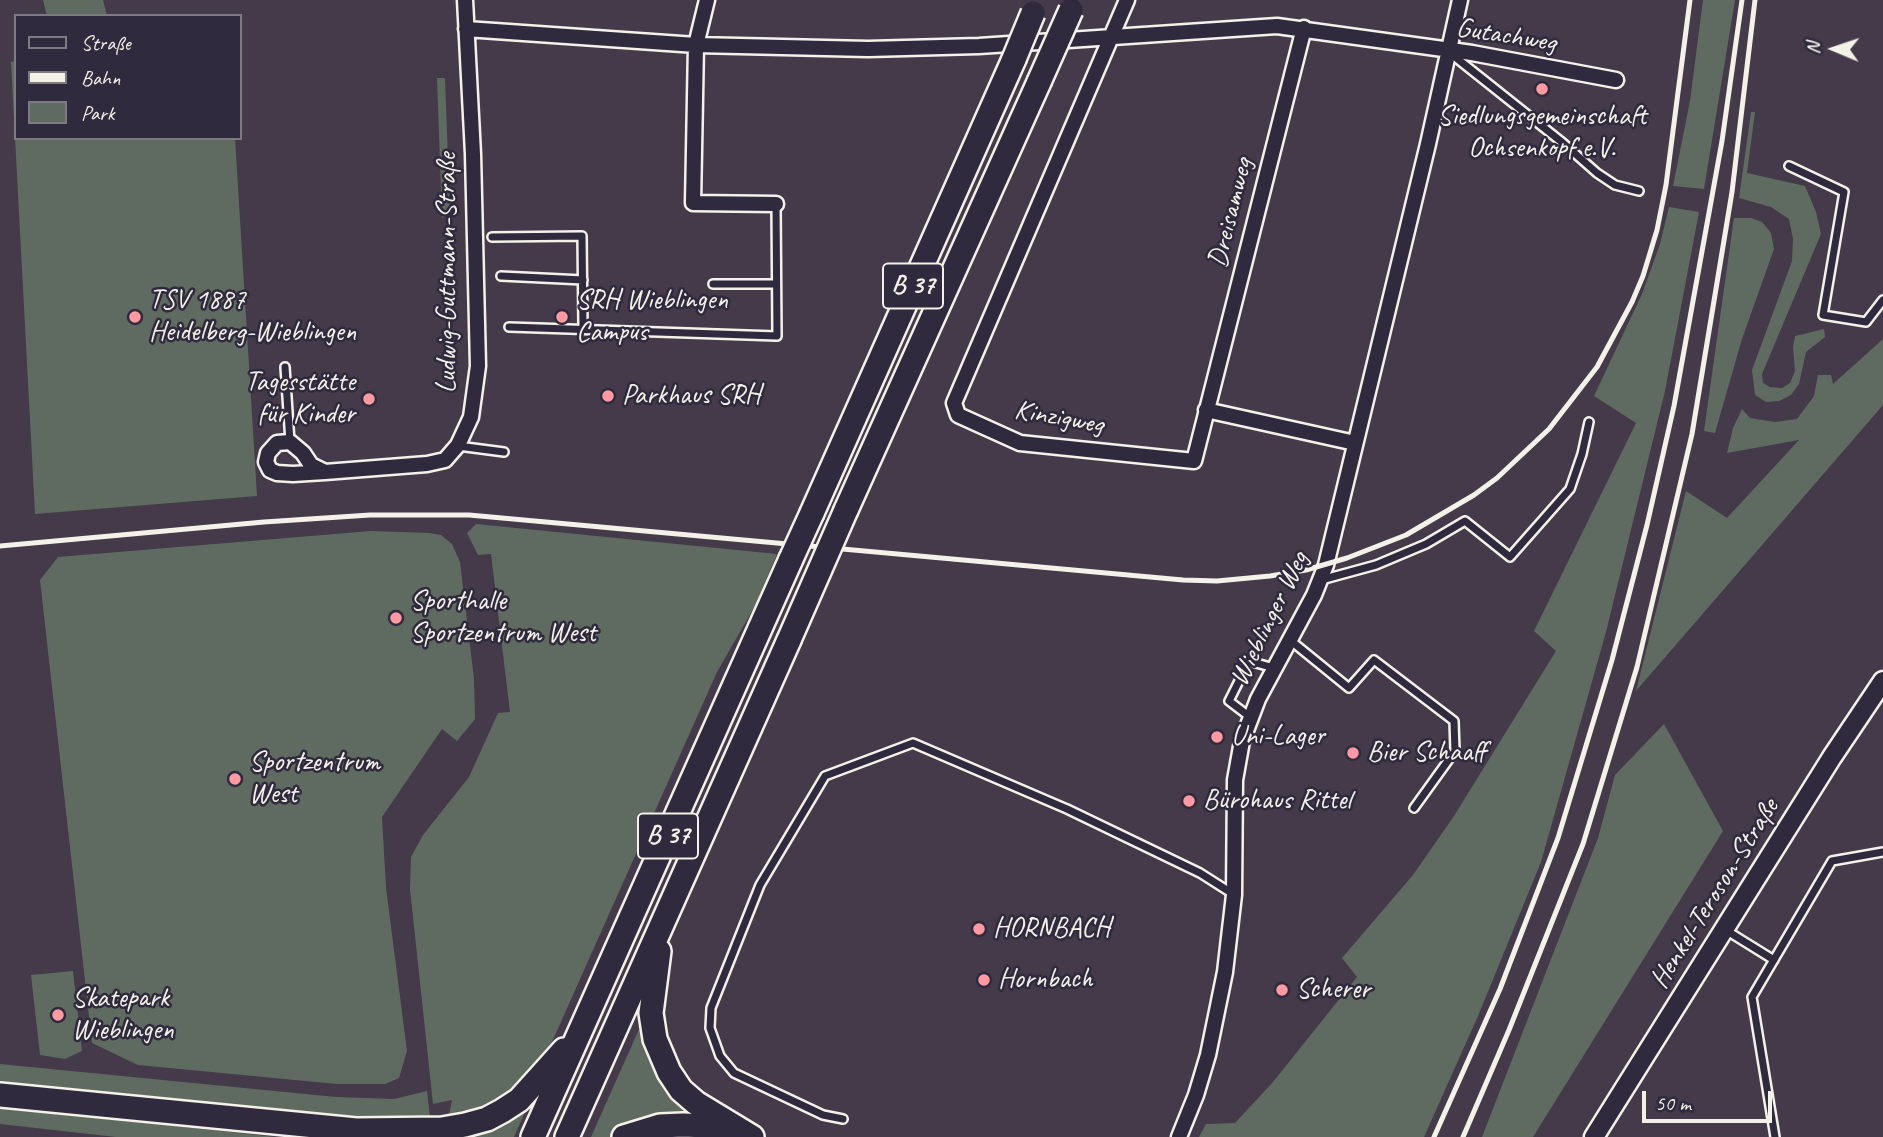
<!DOCTYPE html>
<html>
<head>
<meta charset="utf-8">
<style>
  body { margin:0 }
  #map { position:relative; width:1883px; height:1137px; overflow:hidden; background:#443a49; font-family:Caveat,sans-serif }
  canvas { display:block }
  .legend { position:absolute; left:14px; top:14px; width:228px; height:126px; box-sizing:border-box; background:#2f2a3d; border:2px solid #7e7a81; margin:0; padding:9px 12px; list-style:none; font-size:21px; color:#f4f1e8 }
  .legend li { display:flex; align-items:center; gap:14px; height:35px }
  .legend b { width:35px; border:2px solid #7e7a81 }
  .north { position:absolute; left:1799px; top:14px; width:70px; height:70px; -webkit-text-stroke:5px #2f2a3d; paint-order:stroke; rotate:272deg; font-size:19px; font-weight:700; line-height:28px; text-align:center; color:#f4f1e8 }
  .north::after { content:''; display:block; margin:auto; width:24px; height:32px; background:#f4f1e8; clip-path:polygon(50% 0,100% 100%,50% 72%,0 100%) }
  .scale { position:absolute; left:1642px; top:1091px; width:130px; height:32px; box-sizing:border-box; border:4px solid #f4f1e8; border-top:0; padding-left:9px; font-size:21px; line-height:24px; white-space:nowrap; color:#f4f1e8; -webkit-text-stroke:5px #2f2a3d; paint-order:stroke }
</style>
</head>
<body>
<div id="map">
<canvas width="1883" height="1137"></canvas>
<ul class="legend">
<li><b style="height:9px;background:#2f2a3d"></b>Straße</li>
<li><b style="height:9px;background:#f4f1e8"></b>Bahn</li>
<li><b style="height:19px;background:#5f6b60"></b>Park</li>
</ul>
<div class="north">N</div>
<div class="scale">50 m</div>
</div>
<script>
const c = document.querySelector('canvas').getContext('2d');
c.lineJoin = 'round';
function paint(path, color) { c.fillStyle = color; c.fill(path, 'evenodd'); }
const poly = rows => new Path2D(rows.map(r => 'M' + r).join(''));
function trace(path, color, width, dash) { c.strokeStyle = color; c.lineWidth = width; c.lineCap = dash ? 'butt' : 'round'; c.setLineDash(dash || []); c.stroke(path); }
function drawText(font, color, halo, rows, align = 'center') {
  c.font = font + ' Caveat,sans-serif'; c.lineWidth = 5; c.setLineDash([]); c.textBaseline = 'middle'; c.strokeStyle = halo; c.fillStyle = color; for (const [text, x, y, turn = 0] of rows) {
    c.save(); c.translate(x, y); c.rotate((+turn || 0) * Math.PI / 180); c.textAlign = isNaN(turn) ? turn : align; if (halo) c.strokeText(text, 0, 0); c.fillText(text, 0, 0); c.restore();
  }
}
paint(poly([
  [43,0,103,0,107,16,47,16],
  [1703,0,1735,0,1704,189,1673,186,1690,101],
  [16,61,16,138,235,138,257,496,35,514,11,62],
  [437,78,445,78,450,214,442,218],
  [1751,112,1755,112,1747,173,1805,186,1816,212,1821,234,1762,374,1763,383,1770,387,1782,388,1790,383,1795,371,1793,347,1795,336,1824,329,1825,337,1806,352,1799,384,1791,395,1779,401,1766,402,1755,395,1752,370,1792,261,1793,239,1789,219,1771,207,1739,198],
  [1669,207,1699,212,1665,391,1606,632,1541,862,1478,1016,1424,1137,1199,1137,1206,1124,1235,1123,1273,1082,1357,977,1342,958,1413,875,1454,816,1556,651,1534,631,1636,423,1594,396,1642,294,1660,244],
  [1734,218,1751,218,1762,222,1771,233,1774,249,1742,339,1715,433,1704,431],
  [1883,339,1883,405,1636,691,1686,491,1727,518,1799,440,1727,453,1733,428,1742,409,1750,418,1775,422,1797,419,1814,396,1818,375,1831,375,1833,384],
  [476,524,777,554,755,606,717,672,548,1051,533,1072,513,1090,491,1104,449,1115,452,1100,433,1104,410,889,411,857,423,835,469,777,498,713,510,712,491,554,478,555,467,533],
  [371,531,429,533,441,535,452,544,460,562,474,679,475,719,457,741,442,729,382,817,386,888,407,1051,399,1078,385,1084,337,1084,138,1065,92,1043,40,580,58,557],
  [1664,724,1723,831,1533,1137,1482,1137,1598,838,1615,775],
  [73,971,82,1051,65,1059,40,1055,31,975],
  [644,1018,695,1115,628,1128,610,1137,591,1137],
  [0,1064,336,1097,394,1099,427,1091,430,1117,407,1120,358,1118,0,1083],
  [529,1103,514,1137,437,1137],
  [0,1107,276,1137,116,1137,0,1124]
]), '#5f6b60');
const service = poly([
  [1450,53,1563,143,1597,173,1615,185,1639,191],
  [1789,166,1844,192,1823,315,1866,322,1883,300],
  [492,237,582,236,583,328],
  [501,276,583,280],
  [713,284,776,284],
  [509,327,777,336,776,204],
  [285,367,290,442],
  [458,446,504,452],
  [1321,580,1376,565,1426,544,1465,521,1510,557,1570,489,1582,454,1589,422],
  [1290,640,1349,688,1374,660,1454,721,1455,751,1414,808],
  [1250,717,1229,701,1249,661,1274,668],
  [1724,929,1774,960],
  [843,1119,823,1115,734,1073,720,1056,710,1028,711,1008,760,885,825,776,913,743,1067,809,1200,873,1233,894],
  [1775,1137,1752,997,1832,861,1883,852]
]);
const minor = poly([
  [707,0,696,45,693,203,776,204],
  [1127,0,954,403,958,415,1020,443,1194,461,1304,28],
  [466,29,696,45,868,49,979,46,1277,26,1472,53,1616,80],
  [1206,410,1355,443],
  [325,472,293,474,277,473,270,470,266,462,268,453,277,443,290,442,303,453,311,465,325,472,427,464,445,460,458,445,471,417,478,366,473,154,465,0],
  [1179,1137,1196,1095,1208,1055,1225,972,1234,895,1235,780,1242,741,1258,699,1314,595,1326,565,1428,144,1460,0]
]);
const tertiary = poly([
  [1594,1137,1832,757,1883,681]
]);
const trunk = poly([
  [846,510,1039,82],
  [812,513,1014,59],
  [659,951,651,1013,655,1039,669,1072,681,1090,696,1103,752,1137],
  [0,1095,356,1130,442,1129,465,1125,487,1119,502,1111,519,1100,564,1050],
  [533,1137,791,559],
  [567,1137,789,640],
  [624,1137,660,1126,683,1125,707,1126,734,1134]
]);
trace(service, '#f4f1e8', 12);
trace(minor, '#f4f1e8', 19);
trace(tertiary, '#f4f1e8', 23);
trace(trunk, '#f4f1e8', 28);
trace(service, '#2f2a3d', 7);
trace(minor, '#2f2a3d', 14);
trace(tertiary, '#2f2a3d', 18);
trace(trunk, '#2f2a3d', 23);
trace(poly([
  [0,546,264,522,370,515,469,515,1183,580,1217,581,1270,576,1306,570,1347,558,1406,535,1474,495,1497,478,1549,429,1597,367,1632,302,1643,276,1657,230,1666,185,1690,0],
  [1434,1137,1500,989,1558,838,1612,660,1647,525,1674,406,1722,141,1742,0],
  [1463,1137,1509,1030,1583,844,1637,667,1692,434,1732,192,1755,0]
]), '#f4f1e8', 5);
const trunkBridge = poly([
  [1014,59,1033,13],
  [1039,82,1071,10],
  [791,559,812,513],
  [789,640,846,510]
]);
trace(trunkBridge, '#f4f1e8', 28, []);
trace(trunkBridge, '#2f2a3d', 23);
for (const [x, y, r, color] of [
  [1542,89,7,"#ff9aa2"],
  [135,317,7,"#ff9aa2"],
  [562,317,7,"#ff9aa2"],
  [608,396,7,"#ff9aa2"],
  [369,399,7,"#ff9aa2"],
  [396,618,7,"#ff9aa2"],
  [1217,737,7,"#ff9aa2"],
  [1353,753,7,"#ff9aa2"],
  [235,779,7,"#ff9aa2"],
  [1189,801,7,"#ff9aa2"],
  [979,929,7,"#ff9aa2"],
  [984,980,7,"#ff9aa2"],
  [1282,990,7,"#ff9aa2"],
  [58,1015,7,"#ff9aa2"]
]) { const dot = new Path2D(); dot.arc(x, y, r, 0, 2 * Math.PI); c.fillStyle = color; c.fill(dot); trace(dot, '#2f2a3d', 2.5); }
for (const [x, y, w] of [
  [913,286,60],
  [668,836,60]
]) { const box = new Path2D(); box.roundRect(x - w / 2, y - 22.5, w, 45, 5); c.fillStyle = '#2f2a3d'; c.fill(box); trace(box, '#f4f1e8', 2); }
drawText('bold 26px', '#f4f1e8', null, [
  ["B 37",913,286],
  ["B 37",668,836]
]);
drawText('28px', '#f4f1e8', '#2f2a3d', [
  ["Gutachweg",1506,36,9],
  ["Dreisamweg",1231,213,-76],
  ["Ludwig-Guttmann-Straße",448,273,-90],
  ["Kinzigweg",1059,418,10],
  ["Wieblinger Weg",1270,619,-64],
  ["Henkel-Teroson-Straße",1715,894,-58]
]);
drawText('28px', '#f4f1e8', '#2f2a3d', [
  ["Siedlungsgemeinschaft",1542,117,"center"],
  ["Ochsenkopf e.V.",1542,149,"center"],
  ["TSV 1887",149,301],
  ["Heidelberg-Wieblingen",149,333],
  ["SRH Wieblingen",576,301],
  ["Campus",576,333],
  ["Tagesstätte",355,383,"right"],
  ["für Kinder",355,415,"right"],
  ["Parkhaus SRH",622,396],
  ["Sporthalle",410,602],
  ["Sportzentrum West",410,634],
  ["Uni-Lager",1231,737],
  ["Bier Schaaff",1367,753],
  ["Sportzentrum",249,763],
  ["West",249,795],
  ["Bürohaus Rittel",1203,801],
  ["HORNBACH",993,929],
  ["Hornbach",998,980],
  ["Scherer",1296,990],
  ["Skatepark",72,999],
  ["Wieblingen",72,1031]
], 'left');
</script>
</body>
</html>
